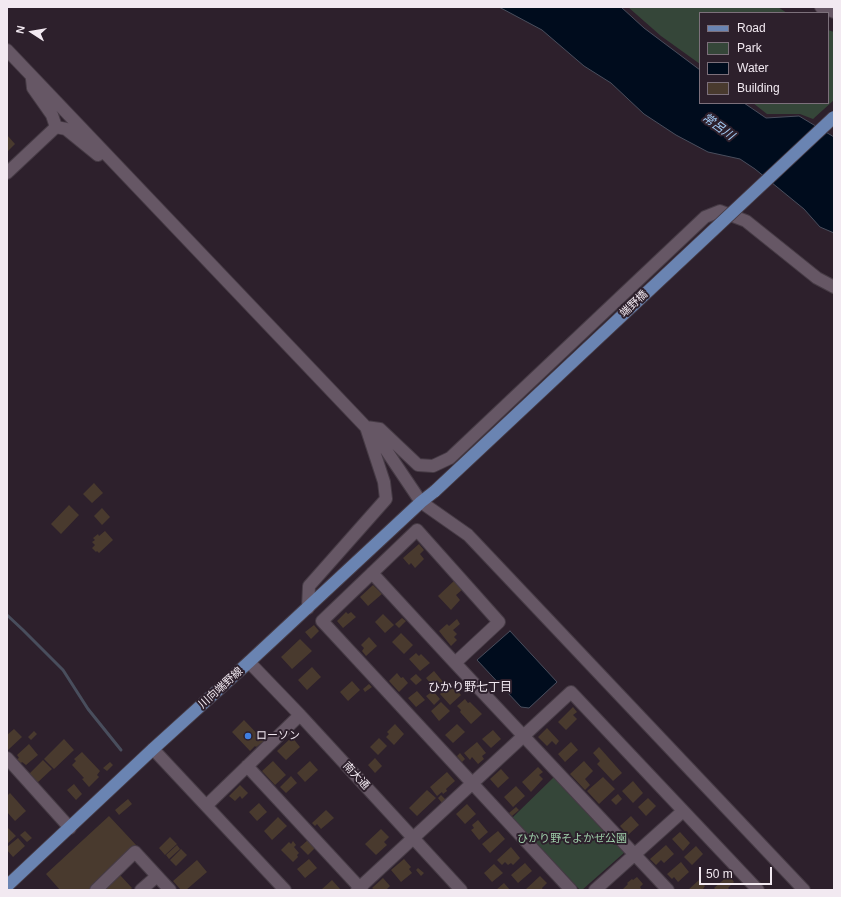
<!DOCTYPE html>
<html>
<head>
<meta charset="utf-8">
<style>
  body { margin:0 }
  #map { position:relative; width:841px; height:897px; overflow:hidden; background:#2d202c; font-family:Helvetica,sans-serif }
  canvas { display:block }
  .frame { position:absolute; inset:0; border:8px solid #f2e9f1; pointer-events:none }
  .legend { position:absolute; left:699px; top:12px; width:130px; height:92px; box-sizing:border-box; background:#2d202c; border:1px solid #7c707b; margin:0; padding:5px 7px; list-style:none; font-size:12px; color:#f2e9f1 }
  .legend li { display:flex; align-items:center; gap:8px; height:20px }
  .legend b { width:20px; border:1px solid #7c707b }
  .north { position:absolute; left:12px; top:12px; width:40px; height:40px; -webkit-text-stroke:3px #2d202c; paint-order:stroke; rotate:282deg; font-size:11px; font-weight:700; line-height:16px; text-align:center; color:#f2e9f1 }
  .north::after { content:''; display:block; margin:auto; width:14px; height:18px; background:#f2e9f1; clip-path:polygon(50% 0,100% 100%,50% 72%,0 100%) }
  .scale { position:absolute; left:699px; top:867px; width:73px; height:18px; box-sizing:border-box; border:2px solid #f2e9f1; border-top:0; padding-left:5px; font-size:12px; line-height:14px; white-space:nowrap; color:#f2e9f1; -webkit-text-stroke:3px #2d202c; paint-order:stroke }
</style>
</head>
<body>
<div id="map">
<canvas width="841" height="897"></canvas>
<div class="frame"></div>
<ul class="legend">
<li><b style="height:5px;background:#6a84b2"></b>Road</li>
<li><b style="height:11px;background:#354639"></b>Park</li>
<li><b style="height:11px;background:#000c1d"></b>Water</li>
<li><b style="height:11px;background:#493a2e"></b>Building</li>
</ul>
<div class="north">N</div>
<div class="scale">50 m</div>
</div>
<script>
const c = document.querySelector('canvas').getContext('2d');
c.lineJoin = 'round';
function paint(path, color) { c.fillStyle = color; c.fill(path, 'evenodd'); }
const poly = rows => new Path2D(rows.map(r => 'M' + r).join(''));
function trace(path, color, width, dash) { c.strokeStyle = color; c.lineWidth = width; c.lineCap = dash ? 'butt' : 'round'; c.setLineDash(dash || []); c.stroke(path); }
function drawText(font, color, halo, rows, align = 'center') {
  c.font = font + ' Helvetica,"Noto Sans JP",sans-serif'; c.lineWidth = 4; c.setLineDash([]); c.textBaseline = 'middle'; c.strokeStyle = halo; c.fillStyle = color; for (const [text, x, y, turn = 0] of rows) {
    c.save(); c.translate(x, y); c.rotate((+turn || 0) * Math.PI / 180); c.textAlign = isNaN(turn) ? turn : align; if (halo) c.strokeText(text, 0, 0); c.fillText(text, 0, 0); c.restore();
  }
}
paint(poly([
  [628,7,778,7,787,13,700,13,700,64,661,36],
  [828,30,834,32,834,100,813,119,800,114,767,114,753,103,828,103],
  [554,777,625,852,582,890,580,890,512,818]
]), '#354639');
const water = poly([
  [499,7,621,7,644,28,700,70,700,103,744,103,766,118,799,116,834,137,834,233,820,227,804,209,755,169,740,159,708,152,676,135,644,114,611,83,584,66,542,30,499,7],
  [510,631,557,682,529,708,521,707,477,660,510,631]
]);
paint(water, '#000c1d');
trace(water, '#494e5d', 1);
trace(poly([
  [7,615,23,630,63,670,88,709,121,750]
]), '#494e5d', 3);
paint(poly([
  [7,135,15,144,7,152],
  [94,483,103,493,92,503,83,494],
  [69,505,79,515,61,534,51,524],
  [102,508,110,517,102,525,94,516],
  [105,531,113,540,99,553,97,551,96,552,92,548,95,545,92,542,95,540,93,538,98,534,99,536],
  [419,544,424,550,420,554,424,559,415,568,411,563,409,565,403,558],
  [455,580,463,589,456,595,460,600,451,610,438,596],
  [373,585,382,594,368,606,360,597],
  [346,612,348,614,351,612,356,617,343,628,337,621],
  [383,614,394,625,385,633,375,622],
  [402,618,406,621,399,628,395,624],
  [457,619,460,624,453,630,457,634,454,637,457,640,451,646,439,631,447,624,449,626],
  [314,625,319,631,311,639,305,632],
  [401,633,413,645,404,654,392,642],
  [369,637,377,646,366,656,362,651,364,648,361,645],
  [300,639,312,651,292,669,281,657],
  [416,653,419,656,421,654,430,663,420,671,409,659],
  [312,667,321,677,307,690,298,680],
  [434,671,444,683,436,690,426,678],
  [397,673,401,678,403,677,408,683,399,692,389,681],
  [416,674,422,680,416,685,410,679],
  [352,681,360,690,348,701,340,692],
  [369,684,372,687,365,692,363,689],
  [451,684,461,695,450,705,440,694],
  [417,691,425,700,416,707,408,698],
  [433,691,440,699,434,705,426,696],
  [465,699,468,703,470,702,482,714,471,724,460,712,461,710,457,706],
  [441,702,450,711,439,721,431,711],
  [573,707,577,712,573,715,577,719,566,730,558,722],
  [244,720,264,741,256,747,255,746,250,751,232,732],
  [395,724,404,734,394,745,386,737,389,734,387,732],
  [457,724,465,732,453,743,445,735],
  [547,728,559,741,556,745,552,741,547,746,538,737],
  [14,729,22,737,8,750,7,749,7,735],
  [493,730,501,739,491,748,482,739],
  [34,731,37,734,31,740,28,737],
  [292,737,300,747,286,760,277,751],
  [379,738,387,746,378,755,370,747],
  [64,739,74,750,54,769,44,759],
  [477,742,486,753,482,756,484,759,478,764,472,757,470,760,464,753],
  [571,742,578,750,565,762,558,754],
  [29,744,38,755,26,765,22,762,21,763,17,759,19,758,17,755],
  [599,747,622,773,613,781,597,764,600,761,593,753],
  [82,752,100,771,97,775,99,777,89,787,82,779,84,778,72,765,76,761,74,759],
  [460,753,465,759,462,762,457,756],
  [375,758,382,766,375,773,368,765],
  [43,760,52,769,37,783,29,774],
  [273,761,286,775,275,785,262,771],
  [310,761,318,770,305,782,297,773],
  [584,761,593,771,585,779,590,785,585,790,570,774],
  [110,762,113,765,107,771,103,768],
  [538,767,543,772,539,775,543,779,531,792,522,782],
  [501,769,509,778,498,788,490,779],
  [447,772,455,781,446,789,447,791,443,794,442,792,437,796,430,787],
  [291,776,297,783,286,793,280,787],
  [603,777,615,789,599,804,587,791],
  [633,781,643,793,633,803,622,791],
  [74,784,82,794,76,800,67,790],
  [240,785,248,793,242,799,240,796,235,801,229,796],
  [516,786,525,796,513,807,504,797],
  [427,790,436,798,417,816,409,808],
  [10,793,26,811,15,821,7,812,7,796],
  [618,794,622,799,616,805,611,800],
  [441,795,446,800,442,803,438,798],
  [648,798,656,806,646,816,638,807],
  [128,799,132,804,119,815,115,810],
  [259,803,267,812,257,821,249,812],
  [467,804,476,814,465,824,456,814],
  [516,807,519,810,512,816,509,813],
  [326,810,334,818,321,829,317,824,315,826,312,823],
  [109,816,137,846,90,890,60,890,46,874],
  [631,816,639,825,628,835,620,826],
  [278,817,287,826,272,840,264,831],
  [478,820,488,832,479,840,471,830,474,828,472,825],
  [7,827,16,836,7,844],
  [381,829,389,837,384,842,387,845,376,855,365,844],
  [25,831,32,838,27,842,20,835],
  [498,831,505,839,490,853,482,844],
  [680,832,690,843,683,851,672,839],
  [170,837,177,844,165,855,159,848],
  [18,838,25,846,13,857,7,850,7,847],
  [308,840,315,848,308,855,300,847],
  [293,841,296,845,294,847,299,853,297,855,298,857,293,862,281,850,289,842,291,844],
  [177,845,180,849,169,859,166,855],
  [666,845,674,854,664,863,661,860,656,865,650,859],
  [696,846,703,854,692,865,684,857],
  [511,847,520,858,513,865,511,863,508,865,505,862,502,865,497,860],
  [181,849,187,855,176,866,170,860],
  [309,859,317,868,305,878,297,869],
  [404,859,411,867,409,869,412,873,401,882,391,870],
  [197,860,207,872,186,890,181,890,173,881],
  [681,862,689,872,678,882,674,877,672,879,667,874],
  [525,863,532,871,518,883,511,875],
  [494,864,503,873,492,882,484,873],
  [418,868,424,873,421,876,416,870],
  [120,875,132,888,130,890,104,890],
  [729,875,734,882,728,888,730,890,716,890,714,888],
  [540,876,547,883,542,888,543,890,525,890],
  [637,877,643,884,640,887,642,890,624,890,623,889,628,884,627,883,632,879,633,880],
  [383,878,390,886,386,890,375,890,372,888],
  [332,880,340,889,338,890,321,890],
  [699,880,705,886,703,889,704,890,688,890],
  [504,883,510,890,496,890]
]), '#493a2e');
const minor = poly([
  [821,7,834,12],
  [7,50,382,444,421,502,468,535,804,890],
  [32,79,33,88,52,115,56,127],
  [7,173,56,127,66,129,98,155],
  [372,573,455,663,668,890],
  [308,608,309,586,386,499,384,482,366,427,380,429,418,465,433,466,450,458,705,217,720,211,746,221,817,278,834,287],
  [249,662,300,715,461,890],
  [455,663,499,622,417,530,322,621,571,890],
  [153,749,285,890],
  [7,758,70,828],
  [247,766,362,890],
  [207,805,300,715],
  [96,890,135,852,170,890],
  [141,890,157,876],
  [357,890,571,692,758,890],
  [595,890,683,811]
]);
const major = poly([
  [7,886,153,749,249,662,421,502,435,491]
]);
trace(minor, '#463b45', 14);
trace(major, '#463b45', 14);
trace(minor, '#665765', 12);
trace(major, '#6a84b2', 12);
const majorBridge = poly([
  [435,491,834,117]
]);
trace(majorBridge, '#463b45', 14, []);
trace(majorBridge, '#6a84b2', 12);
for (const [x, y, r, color] of [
  [248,736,4,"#3f7fe0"]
]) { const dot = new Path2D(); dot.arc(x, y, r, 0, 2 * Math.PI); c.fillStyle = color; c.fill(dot); trace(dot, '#2d202c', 1.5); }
drawText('11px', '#f2e9f1', '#2d202c', [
  ["端野橋",634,304,-43],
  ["川向端野線",221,688,-42],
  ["南大通",356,776,47]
]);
drawText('11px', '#f2e9f1', '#2d202c', [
  ["ローソン",256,736]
], 'left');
drawText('11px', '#9ecfa9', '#2d202c', [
  ["ひかり野そよかぜ公園",572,839]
]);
drawText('italic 12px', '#a3ccf6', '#2d202c', [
  ["常呂川",718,127,36]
]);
drawText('12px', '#f2e9f1', '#2d202c', [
  ["ひかり野七丁目",470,688]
]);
</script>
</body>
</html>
